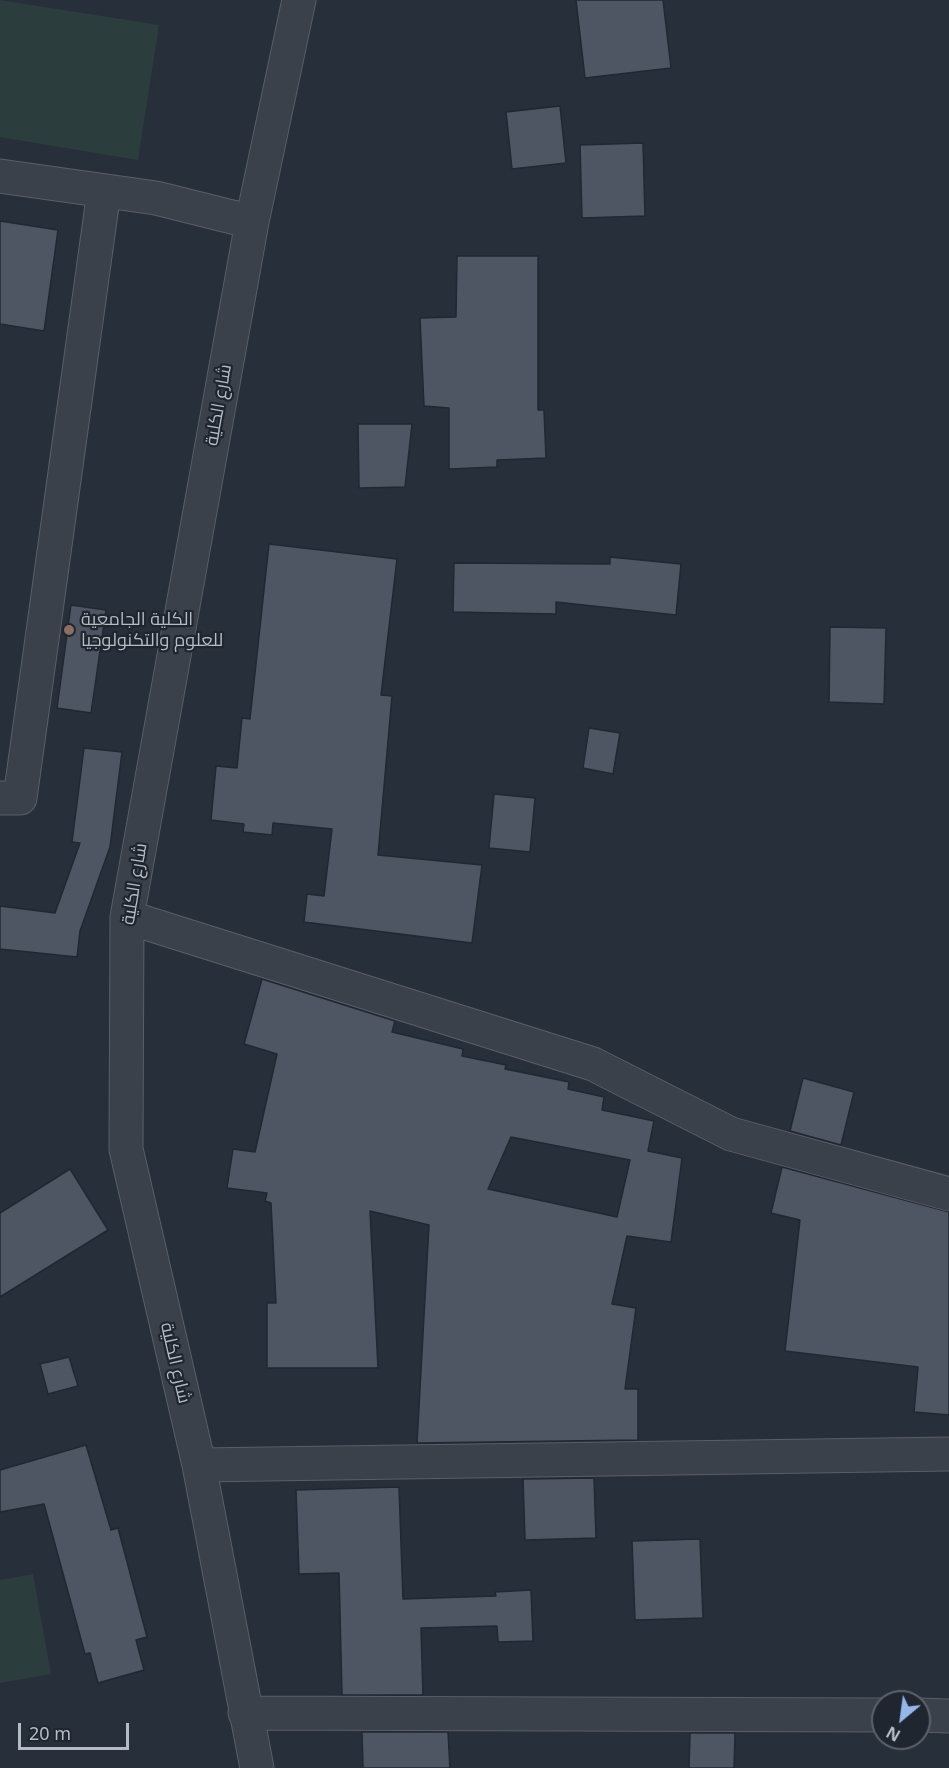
<!DOCTYPE html>
<html>
<head>
<meta charset="utf-8">
<style>
  body { margin:0 }
  #map { position:relative; width:949px; height:1768px; overflow:hidden; background:#272f3a; font-family:"Noto Sans",sans-serif }
  canvas { display:block }
  .north { position:absolute; left:871px; top:1690px; width:60px; height:60px; box-sizing:border-box; background:#1f262f; border:2px solid #5b626b; border-radius:50%; rotate:209deg; font-size:16px; font-weight:700; line-height:24px; text-align:center; color:#b6bcc6 }
  .north::after { content:''; display:block; margin:auto; width:21px; height:27px; background:#96b6ea; clip-path:polygon(50% 0,100% 100%,50% 72%,0 100%) }
  .scale { position:absolute; left:18px; top:1723px; width:111px; height:27px; box-sizing:border-box; border:3px solid #b6bcc6; border-top:0; padding-left:8px; font-size:18px; line-height:21px; white-space:nowrap; color:#b6bcc6; -webkit-text-stroke:4px #1f262f; paint-order:stroke }
</style>
</head>
<body>
<div id="map">
<canvas width="949" height="1768"></canvas>
<div class="north">N</div>
<div class="scale">20 m</div>
</div>
<script>
const c = document.querySelector('canvas').getContext('2d');
c.lineJoin = 'round';
function paint(path, color) { c.fillStyle = color; c.fill(path, 'evenodd'); }
const poly = rows => new Path2D(rows.map(r => 'M' + r).join(''));
function trace(path, color, width, dash) { c.strokeStyle = color; c.lineWidth = width; c.lineCap = dash ? 'butt' : 'round'; c.setLineDash(dash || []); c.stroke(path); }
function drawText(font, color, halo, rows, align = 'center') {
  c.font = font + ' "Noto Sans",Cairo,sans-serif'; c.lineWidth = 4.5; c.setLineDash([]); c.textBaseline = 'middle'; c.strokeStyle = halo; c.fillStyle = color; for (const [text, x, y, turn = 0] of rows) {
    c.save(); c.translate(x, y); c.rotate((+turn || 0) * Math.PI / 180); c.textAlign = isNaN(turn) ? turn : align; if (halo) c.strokeText(text, 0, 0); c.fillText(text, 0, 0); c.restore();
  }
}
paint(poly([
  [0,0,159,25,138,160,0,137],
  [33,1574,51,1674,0,1683,0,1580]
]), '#2b3d3d');
const building = poly([
  [576,0,663,0,671,68,585,78,576,0],
  [560,106,566,163,512,169,506,112,560,106],
  [643,143,645,216,582,218,580,145,643,143],
  [0,221,58,230,44,331,0,324,0,221],
  [457,256,538,256,538,410,544,410,546,458,497,460,497,467,449,469,449,408,424,406,420,318,456,317,457,256],
  [358,424,412,424,405,487,359,488,358,424],
  [269,544,397,559,381,695,392,696,378,855,482,865,472,943,304,922,307,894,324,896,332,829,273,823,272,835,243,832,244,824,211,820,216,766,237,768,242,718,250,719,269,544],
  [610,557,681,564,676,615,556,602,556,614,453,612,454,563,610,564,610,557],
  [71,605,106,610,91,713,57,708,71,605],
  [830,627,886,628,884,704,829,702,830,627],
  [589,728,620,733,613,774,583,768,589,728],
  [84,748,122,752,110,847,80,931,77,957,0,949,0,906,55,913,80,843,72,842,84,748],
  [494,794,535,798,530,852,489,848,494,794],
  [262,979,395,1021,392,1032,463,1049,462,1056,506,1065,505,1069,569,1082,568,1089,604,1097,602,1110,654,1121,648,1151,682,1158,671,1242,627,1236,612,1304,636,1308,625,1389,638,1389,638,1440,417,1443,429,1225,370,1211,378,1368,267,1368,267,1303,276,1303,271,1203,265,1201,267,1193,227,1188,233,1149,255,1152,277,1054,244,1044,262,979],
  [511,1137,630,1160,617,1217,488,1189,511,1137],
  [803,1078,854,1092,841,1145,790,1131,803,1078],
  [782,1167,949,1212,949,1415,914,1412,918,1367,785,1351,800,1220,771,1213,782,1167],
  [70,1169,108,1230,0,1297,0,1213,70,1169],
  [69,1357,78,1386,48,1394,40,1364,69,1357],
  [86,1445,111,1530,118,1528,147,1637,136,1640,144,1670,98,1683,90,1653,85,1654,44,1504,0,1512,0,1470,86,1445],
  [594,1478,596,1538,525,1540,523,1479,594,1478],
  [399,1487,403,1599,496,1596,495,1592,531,1590,533,1641,498,1642,497,1626,421,1628,423,1695,342,1695,339,1573,299,1574,296,1490,399,1487],
  [700,1539,703,1618,635,1620,632,1541,700,1539],
  [362,1732,448,1732,450,1768,363,1768,362,1732],
  [690,1733,735,1733,734,1768,689,1768,690,1733]
]);
paint(building, '#4d5662');
trace(building, '#212831', 1.5);
const minor = poly([
  [0,176,156,198,252,222],
  [0,798,20,798,104,191],
  [127,917,593,1064,731,1134,949,1194],
  [199,1465,949,1454],
  [245,1713,883,1715],
  [919,1715,949,1716],
  [257,1768,199,1465,126,1149,127,917,252,222,299,0]
]);
trace(minor, '#585f68', 35);
trace(minor, '#3a414b', 33);
for (const [x, y, r, color] of [
  [69,630,6,"#8d6e63"]
]) { const dot = new Path2D(); dot.arc(x, y, r, 0, 2 * Math.PI); c.fillStyle = color; c.fill(dot); trace(dot, '#1f262f', 2); }
drawText('18px', '#b6bcc6', '#1f262f', [
  ["شارع الكلية",219,405,-80],
  ["شارع الكلية",135,884,-81],
  ["شارع الكلية",175,1363,77]
]);
drawText('18px', '#b6bcc6', '#1f262f', [
  ["الكلية الجامعية",81,620],
  ["للعلوم والتكنولوجيا",81,641]
], 'left');
</script>
</body>
</html>
